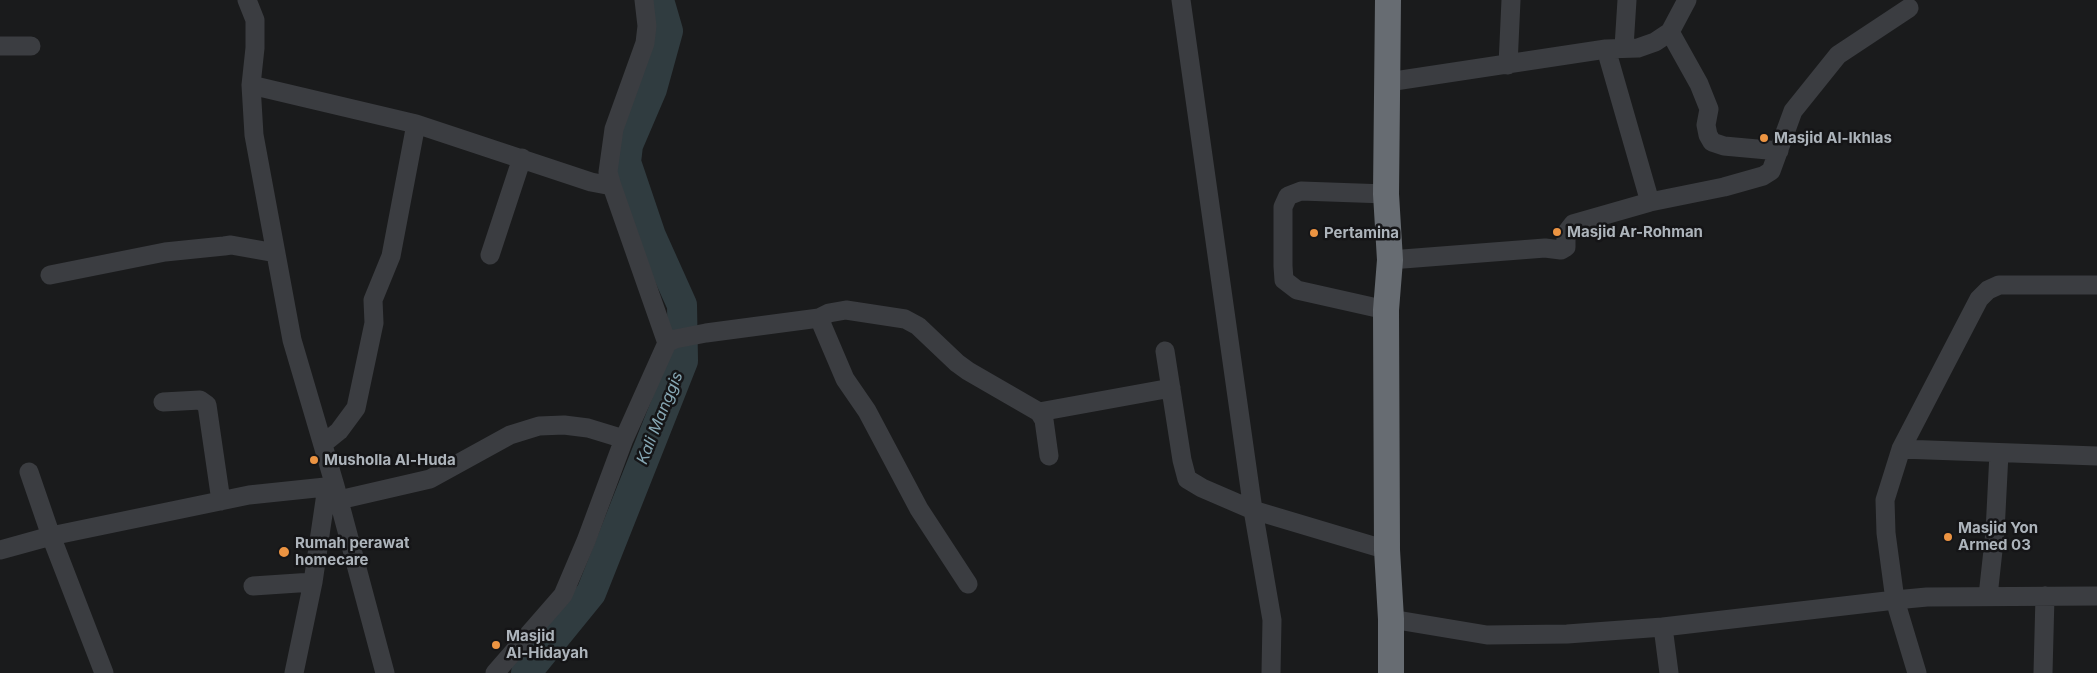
<!DOCTYPE html>
<html>
<head>
<meta charset="utf-8">
<style>
  body { margin:0 }
  canvas { display:block; background:#1a1b1c }
</style>
</head>
<body>
<canvas width="2097" height="673"></canvas>
<script>
const c = document.querySelector('canvas').getContext('2d');
c.lineJoin = 'round';
const poly = rows => new Path2D(rows.map(r => 'M' + r).join(''));
function trace(path, color, width, dash) { c.strokeStyle = color; c.lineWidth = width; c.lineCap = dash ? 'butt' : 'round'; c.setLineDash(dash || []); c.stroke(path); }
function drawText(font, color, halo, rows, align = 'center') {
  c.font = font + ' Inter,sans-serif'; c.lineWidth = 5; c.setLineDash([]); c.textBaseline = 'middle'; c.strokeStyle = halo; c.fillStyle = color; for (const [text, x, y, turn = 0] of rows) {
    c.save(); c.translate(x, y); c.rotate((+turn || 0) * Math.PI / 180); c.textAlign = isNaN(turn) ? turn : align; if (halo) c.strokeText(text, 0, 0); c.fillText(text, 0, 0); c.restore();
  }
}
trace(poly([
  [526,673,591,593,683,361,682,305,651,236,626,162,628,145,652,89,668,31,659,0]
]), '#303c40', 30);
trace(poly([
  [247,0,255,20,255,48,251,85,254,135,292,340,335,486,385,673],
  [1181,0,1253,510,1272,620,1271,673],
  [1670,32,1699,84,1709,109,1706,125,1708,135,1712,142,1724,146,1779,151],
  [0,46,31,46],
  [1624,47,1627,0],
  [1606,49,1650,202],
  [1508,65,1511,0],
  [1388,82,1606,49,1638,48,1655,42,1670,32,1687,0],
  [251,85,416,124,591,182,612,186,667,343,624,439,586,541,563,595,495,673],
  [612,186,608,172,614,129,645,43,647,26,644,0],
  [1386,194,1301,191,1288,196,1283,207,1283,266,1284,280,1297,290,1386,310],
  [490,255,522,158],
  [1390,260,1545,248,1561,250,1566,247,1566,233,1573,224,1650,202,1724,187,1763,176,1771,171,1793,111,1838,55,1909,8],
  [50,275,165,252,224,246,231,245,276,253],
  [819,318,845,379,867,411,919,509,968,584],
  [667,343,675,339,706,333,819,318,829,313,846,310,905,319,918,326,957,363,968,371,1039,412,1044,420,1049,456],
  [1165,351,1182,460,1187,479,1202,488,1253,510,1387,550],
  [163,402,200,400,207,405,221,501],
  [1039,412,1171,388],
  [323,444,339,431,356,408,374,323,373,300,391,256,416,124],
  [1901,449,2097,456],
  [29,472,51,536,104,673],
  [339,500,430,479,510,435,539,426,564,425,588,428,624,439],
  [0,550,51,536,249,495,335,486],
  [253,586,313,582],
  [1988,596,1995,532,1999,453],
  [1391,619,1487,635,1567,634,1663,627,1895,600,1927,597,2097,596],
  [1663,627,1669,673],
  [294,673,313,582,327,487],
  [1917,673,1895,600,1886,533,1885,500,1901,449,1979,299,1988,290,1999,285,2097,285],
  [2043,673,2045,596]
]), '#3b3d41', 19);
trace(poly([
  [1388,0,1386,194,1390,260,1386,310,1387,550,1391,619,1391,673]
]), '#676c72', 26);
for (const [x, y, r, color] of [
  [1764,138,5,"#ec9442"],
  [1557,232,5,"#ec9442"],
  [1314,233,5,"#ec9442"],
  [314,460,5,"#ec9442"],
  [1948,537,5,"#ec9442"],
  [284,552,6,"#ec9442"],
  [496,645,5,"#ec9442"]
]) { const dot = new Path2D(); dot.arc(x, y, r, 0, 2 * Math.PI); c.fillStyle = color; c.fill(dot); trace(dot, '#151517', 2); }
drawText('bold 15px', '#adb4bb', '#151517', [
  ["Masjid Al-Ikhlas",1774,138],
  ["Masjid Ar-Rohman",1567,232],
  ["Pertamina",1324,233],
  ["Musholla Al-Huda",324,460],
  ["Masjid Yon",1958,528],
  ["Armed 03",1958,545],
  ["Rumah perawat",295,543],
  ["homecare",295,560],
  ["Masjid",506,636],
  ["Al-Hidayah",506,653]
], 'left');
drawText('italic 16px', '#86a7b4', '#151517', [
  ["Kali Manggis",660,418,-68]
]);
</script>
</body>
</html>
